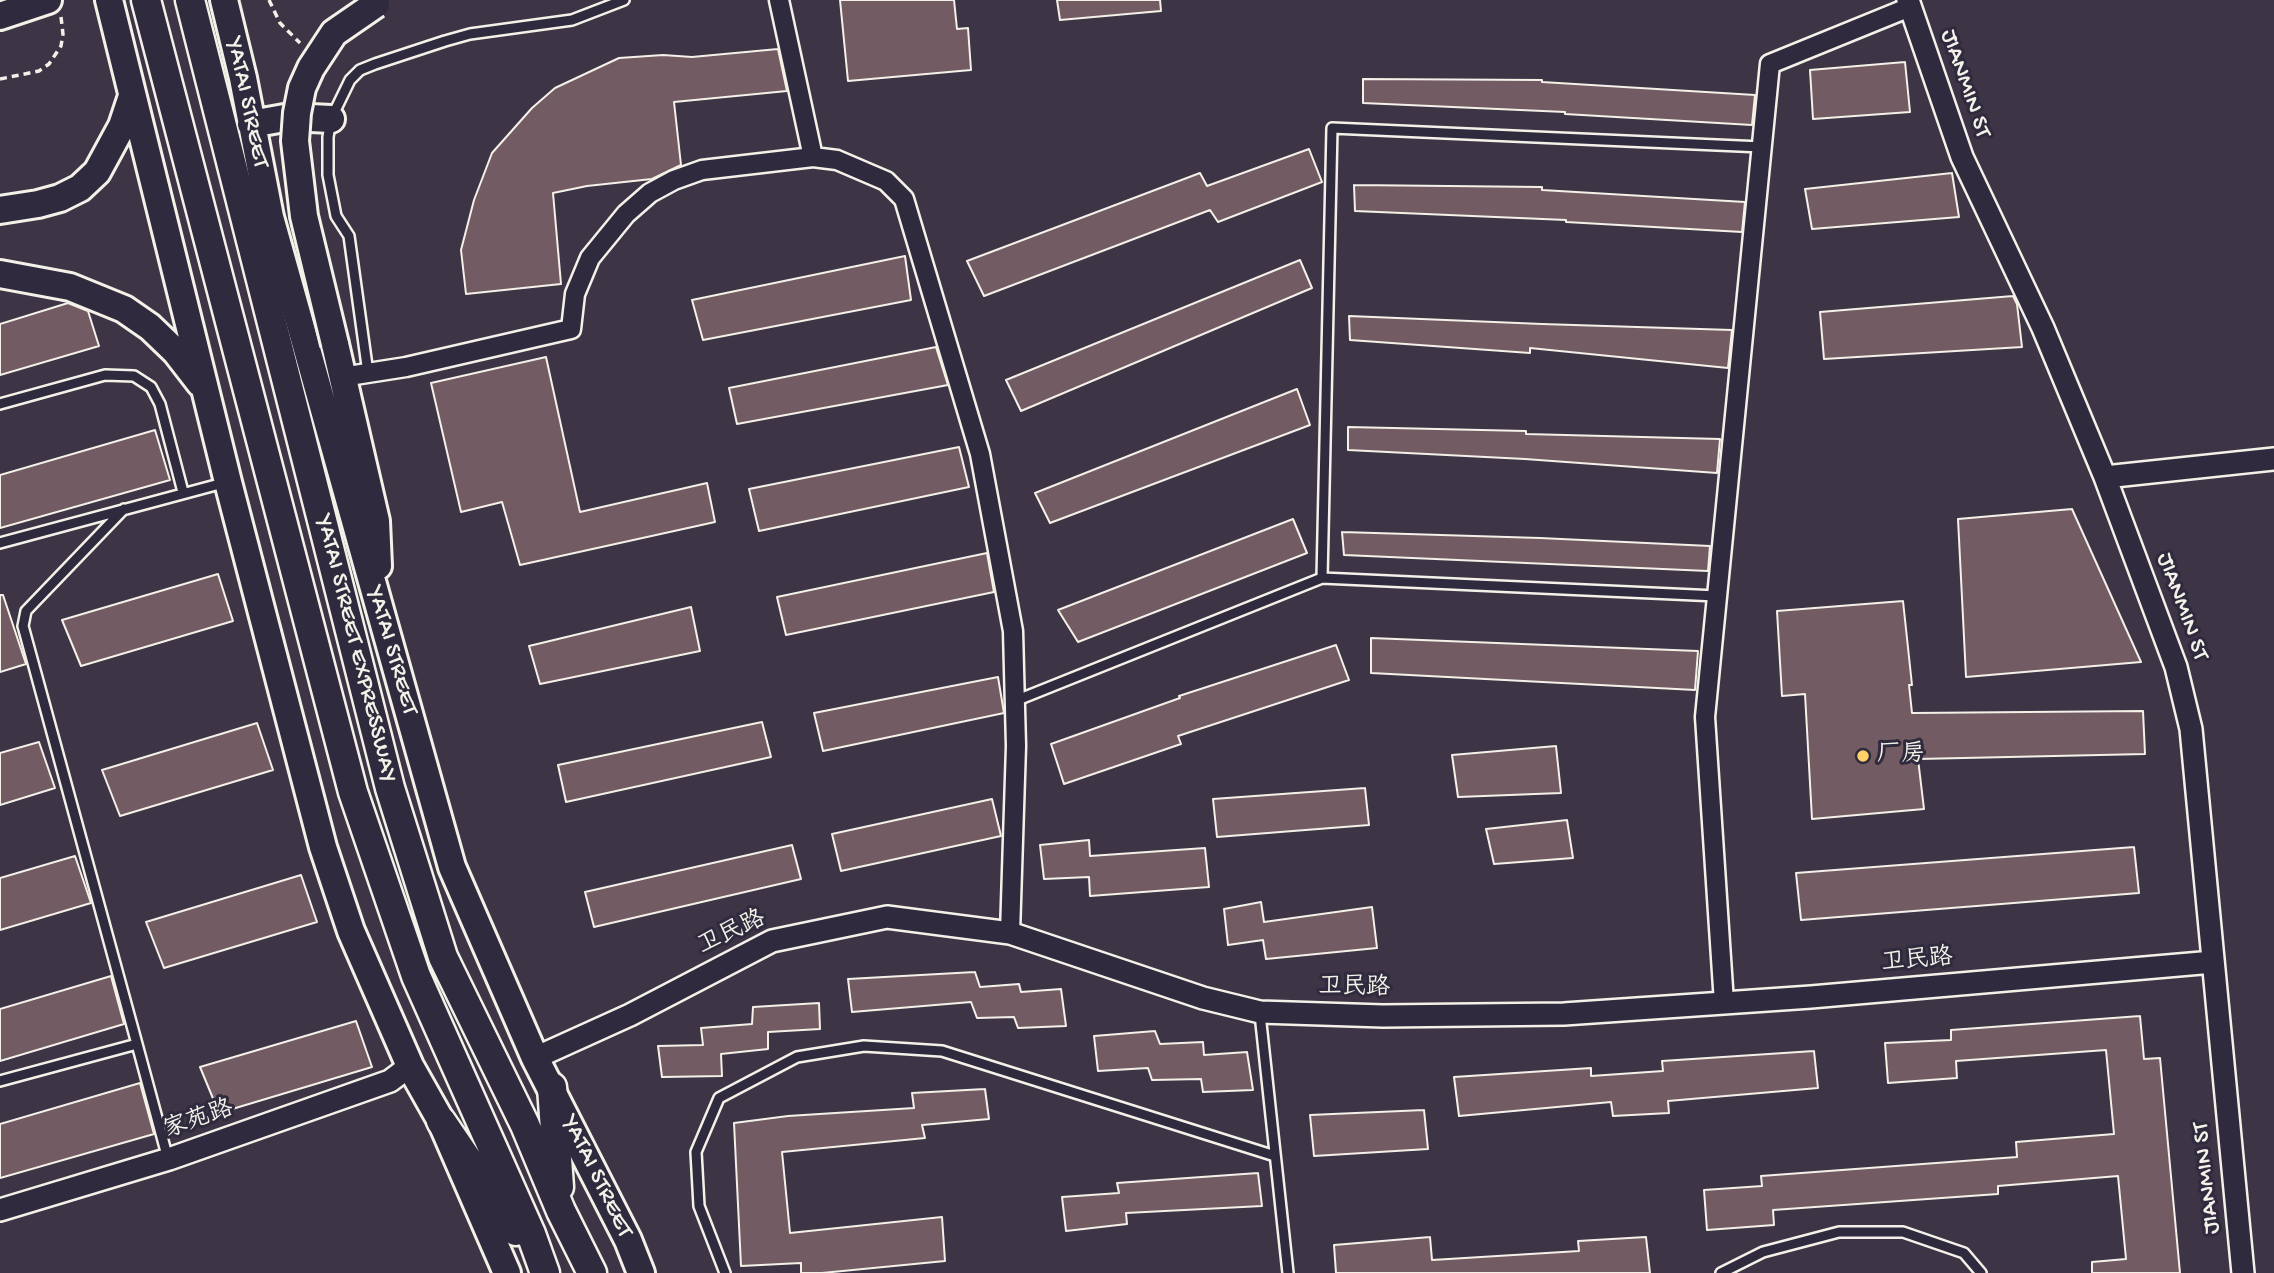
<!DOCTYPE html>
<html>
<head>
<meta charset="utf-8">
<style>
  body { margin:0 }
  canvas { display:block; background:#3d3445 }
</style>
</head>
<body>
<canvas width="2274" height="1273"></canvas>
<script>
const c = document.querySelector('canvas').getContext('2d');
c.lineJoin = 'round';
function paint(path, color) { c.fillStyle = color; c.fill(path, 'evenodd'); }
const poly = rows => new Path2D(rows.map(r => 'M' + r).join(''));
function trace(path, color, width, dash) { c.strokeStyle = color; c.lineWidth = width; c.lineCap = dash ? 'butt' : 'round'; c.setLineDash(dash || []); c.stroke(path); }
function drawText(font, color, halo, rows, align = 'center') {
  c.font = font + ' "Gochi Hand","LXGW WenKai TC",sans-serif'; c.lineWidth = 6; c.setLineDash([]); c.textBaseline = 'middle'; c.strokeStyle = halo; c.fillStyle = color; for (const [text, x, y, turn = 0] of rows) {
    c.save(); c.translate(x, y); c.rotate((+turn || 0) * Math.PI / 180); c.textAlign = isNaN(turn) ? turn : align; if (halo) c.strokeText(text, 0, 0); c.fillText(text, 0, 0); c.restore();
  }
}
const building = poly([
  [840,0,954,0,957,29,968,28,971,70,848,81,840,0],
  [1057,0,1160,0,1161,11,1060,20,1057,0],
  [778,49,787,91,674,102,681,165,652,179,587,186,553,193,561,284,466,294,461,250,474,200,492,153,532,108,555,88,619,58,663,55,692,57,778,49],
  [1905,62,1910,112,1813,119,1810,70,1905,62],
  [1363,79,1542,80,1542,82,1755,95,1752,125,1565,114,1565,112,1363,103,1363,79],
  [1309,149,1322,182,1218,222,1210,210,984,296,967,261,1200,173,1207,186,1309,149],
  [1952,173,1959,217,1812,229,1805,189,1952,173],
  [1354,185,1542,187,1542,190,1745,202,1742,232,1566,222,1566,220,1355,211,1354,185],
  [905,256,911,300,703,340,692,300,905,256],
  [1300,260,1312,288,1021,411,1006,380,1300,260],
  [2013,296,2017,304,2022,347,1824,359,1820,312,2013,296],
  [68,303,88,311,99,346,0,375,0,324,68,303],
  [1349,316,1542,324,1732,330,1728,368,1530,348,1530,353,1350,340,1349,316],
  [936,347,948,385,737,424,729,388,936,347],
  [546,357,580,512,707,483,715,522,520,565,502,502,461,512,431,383,546,357],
  [1297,389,1310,425,1050,523,1035,493,1297,389],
  [1348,427,1526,431,1526,434,1720,439,1717,473,1525,459,1348,450,1348,427],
  [155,430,170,480,0,528,0,475,155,430],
  [959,447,969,487,759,531,749,489,959,447],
  [2072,509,2141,662,1966,677,1958,519,2072,509],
  [1293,519,1307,553,1078,642,1058,610,1293,519],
  [1342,532,1540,538,1710,546,1708,571,1344,555,1342,532],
  [987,553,994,592,786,635,777,597,987,553],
  [218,574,233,621,81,666,62,620,218,574],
  [0,595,3,595,26,664,0,672,0,595],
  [1903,601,1912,685,1909,685,1912,713,2143,711,2145,754,1918,759,1924,809,1812,819,1805,694,1782,696,1777,611,1903,601],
  [691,607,700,651,540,684,529,646,691,607],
  [1371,638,1698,651,1695,690,1371,673,1371,638],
  [1336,645,1349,680,1178,736,1181,744,1064,784,1051,744,1180,698,1179,696,1336,645],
  [998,677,1004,713,823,751,814,713,998,677],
  [762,722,771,757,566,802,558,765,762,722],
  [257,723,273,770,120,816,102,770,257,723],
  [39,742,55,788,0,805,0,753,39,742],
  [1556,746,1561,793,1458,797,1452,755,1556,746],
  [1365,788,1369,825,1217,837,1213,799,1365,788],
  [992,799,1001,836,841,871,832,834,992,799],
  [1567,820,1573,858,1494,864,1486,829,1567,820],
  [1089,840,1090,856,1205,848,1209,887,1090,896,1089,877,1044,879,1040,845,1089,840],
  [792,845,801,879,594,927,585,892,792,845],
  [2134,847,2139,893,1801,920,1796,873,2134,847],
  [75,856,91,903,0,930,0,878,75,856],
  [301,875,317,922,164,968,146,922,301,875],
  [1261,902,1264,922,1372,907,1377,948,1266,959,1263,940,1228,945,1224,909,1261,902],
  [975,972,980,987,1019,984,1021,992,1061,989,1066,1026,1018,1028,1014,1017,977,1018,971,1002,852,1012,848,979,975,972],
  [111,976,124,1024,0,1061,0,1009,111,976],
  [819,1003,820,1029,768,1032,768,1049,721,1054,722,1076,662,1077,658,1046,703,1045,701,1028,752,1024,753,1007,819,1003],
  [2140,1016,2144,1059,2160,1058,2180,1273,2092,1273,2092,1262,2126,1259,2118,1176,1998,1186,1998,1194,1773,1210,1774,1225,1707,1230,1704,1190,1762,1186,1761,1176,2017,1157,2016,1142,2114,1134,2106,1050,1956,1061,1957,1078,1888,1083,1885,1043,1951,1040,1951,1030,2140,1016],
  [356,1021,372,1067,219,1113,200,1067,356,1021],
  [1155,1031,1160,1044,1203,1042,1204,1055,1247,1052,1253,1090,1203,1092,1201,1079,1152,1080,1148,1068,1098,1071,1094,1036,1155,1031],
  [1814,1051,1818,1088,1668,1101,1669,1113,1613,1116,1611,1102,1459,1116,1454,1077,1591,1068,1591,1076,1663,1071,1662,1061,1814,1051],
  [140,1083,154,1134,0,1178,0,1124,140,1083],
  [985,1089,989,1119,922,1125,925,1138,782,1152,790,1233,942,1217,945,1261,822,1273,801,1273,801,1263,741,1266,734,1123,788,1116,914,1108,912,1093,985,1089],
  [1424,1110,1428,1149,1314,1156,1310,1115,1424,1110],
  [1258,1173,1262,1206,1126,1213,1127,1224,1066,1231,1062,1197,1119,1193,1117,1183,1258,1173],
  [1430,1237,1432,1260,1579,1251,1578,1241,1646,1237,1650,1273,1336,1273,1334,1245,1430,1237]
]);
paint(building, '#735b63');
trace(building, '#f4f1e8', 2);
const service = poly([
  [368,373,349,236,336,216,328,175,328,137,331,119,350,80,360,70,375,64,445,41,470,34,572,20,624,0],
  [0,404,105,375,134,376,151,387,160,404,183,492],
  [124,509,26,611,23,626,137,1044],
  [0,543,227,482],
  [1322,578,1332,128,1762,147],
  [1015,701,1322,578,1717,596],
  [1260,1014,1288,1273],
  [0,1081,137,1044,168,1159],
  [725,1273,699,1206,696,1152,719,1098,797,1057,864,1046,942,1051,1275,1156],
  [1721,1273,1763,1252,1839,1232,1903,1232,1964,1253,1981,1273]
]);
const minor = poly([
  [779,0,813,157],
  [342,377,406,367,571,329,575,294,590,258,626,214,650,193,674,180,702,170,813,157,837,160,886,181,904,199,980,454,1013,631,1016,746,1010,933],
  [1724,1003,1705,717,1770,64,1910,7]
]);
const tertiary = poly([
  [1908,0,1962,157,2043,328,2105,477,2176,667,2191,729,2243,1273],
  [2105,477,2274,459],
  [535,1058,630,1015,772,941,887,917,1010,933,1203,998,1260,1012,1383,1016,1564,1014,1811,997,2213,962],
  [0,1210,169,1159,390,1081,410,1066]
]);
const primary = poly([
  [109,0,228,482,323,847,351,931,410,1066,441,1121,507,1273],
  [224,0,243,78,270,217,452,867,535,1058,628,1240,641,1273],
  [0,16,48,0],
  [251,124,290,117,331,119],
  [0,210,38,204,60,198,80,188,97,172,109,150,122,126,132,96],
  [0,274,70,287,124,309,150,327,176,352,200,383],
  [335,344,376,521,378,566]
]);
const trunk = poly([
  [146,0,353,792,416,976,531,1234,545,1273],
  [190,0,390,788,443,957,525,1125,561,1211,592,1273],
  [552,1087,559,1187],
  [441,1121,516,1231]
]);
trace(service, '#f4f1e8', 14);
trace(minor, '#f4f1e8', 23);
trace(tertiary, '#f4f1e8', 26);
trace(primary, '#f4f1e8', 32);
trace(trunk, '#f4f1e8', 33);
trace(poly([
  [269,0,280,23,300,43],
  [0,79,39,71,49,64,61,46,63,34,61,17]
]), '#f4f1e8', 3.5, [7, 5]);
trace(service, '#2f2a3d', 9);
trace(minor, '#2f2a3d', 18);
trace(tertiary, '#2f2a3d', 21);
trace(primary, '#2f2a3d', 26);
trace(trunk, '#2f2a3d', 28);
const primaryBridge = poly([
  [335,344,304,216,295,141,297,113,302,88,311,68,334,33,376,4]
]);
trace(primaryBridge, '#f4f1e8', 32, []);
trace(primaryBridge, '#2f2a3d', 26);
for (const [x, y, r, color] of [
  [1863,756,7,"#ffd166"]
]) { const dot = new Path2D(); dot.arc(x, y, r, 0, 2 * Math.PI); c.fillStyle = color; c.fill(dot); trace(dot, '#2f2a3d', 2.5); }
drawText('24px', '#f4f1e8', '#2f2a3d', [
  ["JIANMIN ST",1964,84,71],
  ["YATAI STREET",246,103,78],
  ["JIANMIN ST",2181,607,70],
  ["YATAI STREET EXPRESSWAY",355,649,76],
  ["YATAI STREET",391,651,74],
  ["卫民路",732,934,-25],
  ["卫民路",1917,962,-5],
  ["卫民路",1354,989,1],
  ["家苑路",199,1121,-19],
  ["YATAI STREET",596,1177,64],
  ["JIANMIN ST",2208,1178,-96]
]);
drawText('24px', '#f4f1e8', '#2f2a3d', [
  ["厂房",1877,756]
], 'left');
</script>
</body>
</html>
